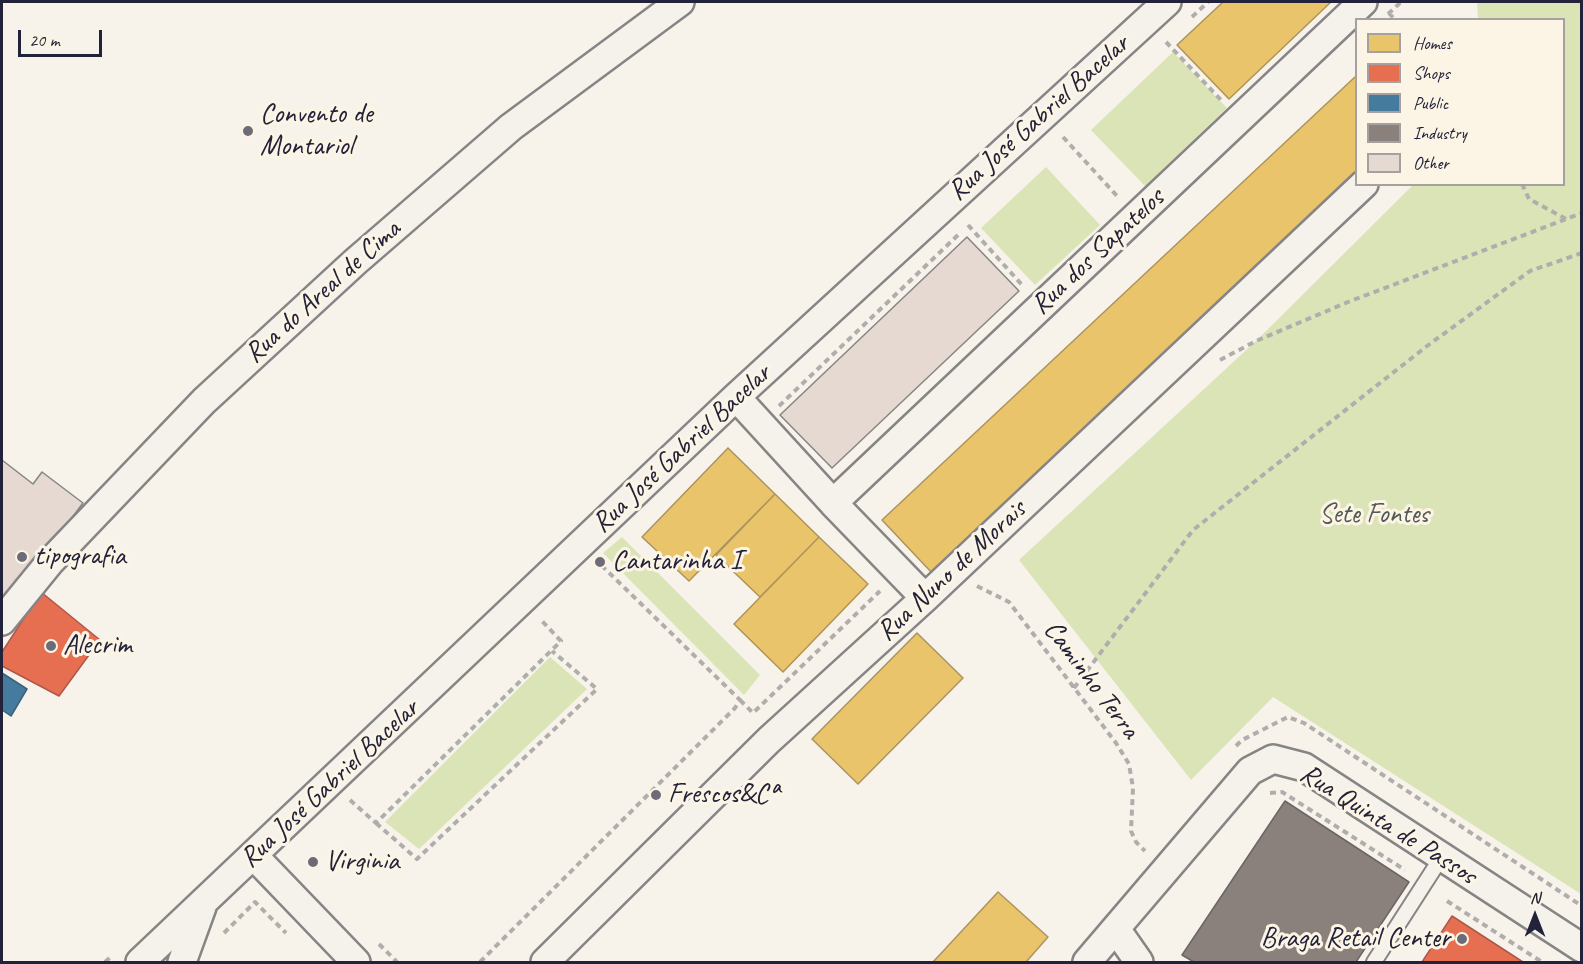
<!DOCTYPE html>
<html>
<head>
<meta charset="utf-8">
<style>
  body { margin:0 }
  #map { position:relative; width:1583px; height:964px; overflow:hidden; background:#f7f3ea; font-family:Caveat,sans-serif }
  canvas { display:block }
  .frame { position:absolute; inset:0; border:3px solid #22223b; pointer-events:none }
  .legend { position:absolute; left:1355px; top:18px; width:210px; height:168px; box-sizing:border-box; background:#fcf5e5; border:2px solid #a5a1a1; margin:0; padding:8px 10px; list-style:none; font-size:18px; color:#22223b }
  .legend li { display:flex; align-items:center; gap:12px; height:30px }
  .legend b { width:30px; border:2px solid #a5a1a1 }
  .north { position:absolute; left:1505px; top:886px; width:60px; height:60px; -webkit-text-stroke:4px #fcf5e5; paint-order:stroke; rotate:0deg; font-size:16px; font-weight:700; line-height:24px; text-align:center; color:#22223b }
  .north::after { content:''; display:block; margin:auto; width:21px; height:27px; background:#22223b; clip-path:polygon(50% 0,100% 100%,50% 72%,0 100%) }
  .scale { position:absolute; left:18px; top:30px; width:84px; height:27px; box-sizing:border-box; border:3px solid #22223b; border-top:0; padding-left:8px; font-size:18px; line-height:21px; white-space:nowrap; color:#22223b; -webkit-text-stroke:4px #fcf5e5; paint-order:stroke }
</style>
</head>
<body>
<div id="map">
<canvas width="1583" height="964"></canvas>
<div class="frame"></div>
<ul class="legend">
<li><b style="height:16px;background:#e9c46a"></b>Homes</li>
<li><b style="height:16px;background:#e76f51"></b>Shops</li>
<li><b style="height:16px;background:#457b9d"></b>Public</li>
<li><b style="height:16px;background:#8a817c"></b>Industry</li>
<li><b style="height:16px;background:#e5d9d1"></b>Other</li>
</ul>
<div class="north">N</div>
<div class="scale">20 m</div>
</div>
<script>
const c = document.querySelector('canvas').getContext('2d');
c.lineJoin = 'round';
function paint(path, color) { c.fillStyle = color; c.fill(path, 'evenodd'); }
const poly = rows => new Path2D(rows.map(r => 'M' + r).join(''));
function trace(path, color, width, dash) { c.strokeStyle = color; c.lineWidth = width; c.lineCap = dash ? 'butt' : 'round'; c.setLineDash(dash || []); c.stroke(path); }
function drawText(font, color, halo, rows, align = 'center') {
  c.font = font + ' Caveat,sans-serif'; c.lineWidth = 6; c.setLineDash([]); c.textBaseline = 'middle'; c.strokeStyle = halo; c.fillStyle = color; for (const [text, x, y, turn = 0] of rows) {
    c.save(); c.translate(x, y); c.rotate((+turn || 0) * Math.PI / 180); c.textAlign = isNaN(turn) ? turn : align; if (halo) c.strokeText(text, 0, 0); c.fillText(text, 0, 0); c.restore();
  }
}
paint(poly([
  [1477,2,1581,2,1581,894,1273,697,1191,780,1019,560,1256,341,1413,185,1564,184,1564,20,1478,19],
  [1173,52,1227,108,1145,186,1091,130],
  [1046,167,1100,225,1035,285,981,228],
  [622,537,760,675,744,695,603,553],
  [550,657,587,689,419,849,385,822]
]), '#dbe4b7');
const homes = poly([
  [1223,2,1331,2,1229,99,1177,45,1223,2],
  [1356,76,1356,178,933,574,882,520,1356,76],
  [728,448,775,494,689,581,642,537,728,448],
  [775,494,819,537,760,597,716,555,775,494],
  [819,537,868,584,783,672,734,624,819,537],
  [917,633,963,678,858,784,812,739,917,633],
  [998,892,1048,937,1026,962,933,962,998,892]
]);
paint(homes, '#e9c46a');
trace(homes, '#ad935c', 1.5);
const shops = poly([
  [41,592,100,640,59,696,2,666,2,652,41,592],
  [1452,916,1523,962,1422,962,1452,916]
]);
paint(shops, '#e76f51');
trace(shops, '#ac584a', 1.5);
const public = poly([
  [2,673,27,689,11,716,2,710,2,673]
]);
paint(public, '#457b9d');
trace(public, '#3a6080', 1.5);
const industry = poly([
  [1285,801,1409,882,1356,962,1194,962,1182,955,1285,801]
]);
paint(industry, '#8a817c');
trace(industry, '#6b6468', 1.5);
const building = poly([
  [967,237,1019,291,832,468,780,415,967,237],
  [2,460,33,484,42,472,83,503,2,611,2,460]
]);
paint(building, '#e5d9d1');
trace(building, '#868485', 1.5);
const lane = poly([
  [1374,962,1441,858]
]);
const street = poly([
  [736,397,833,503,925,598],
  [833,503,1363,2],
  [2,621,50,562,204,401,355,262,511,127,680,2],
  [254,856,356,962],
  [1116,929,1139,962],
  [140,962,736,397,1167,2],
  [182,962,202,907],
  [545,962,769,740,925,598,1364,184],
  [1087,962,1250,771,1273,759,1304,767,1582,948]
]);
trace(lane, '#868485', 18);
trace(street, '#868485', 32);
trace(poly([
  [1389,13,1395,20],
  [1388,14,1401,2],
  [1192,17,1208,2],
  [1166,42,1221,100],
  [1063,137,1117,196],
  [1522,184,1529,199,1566,219],
  [968,225,1023,286],
  [1220,360,1256,341,1348,302,1582,213],
  [779,406,958,235],
  [977,586,1009,602,1116,743,1129,764,1133,788,1131,831,1136,842,1145,851],
  [1074,688,1193,530,1427,346,1530,271,1582,253],
  [740,700,753,713,880,591],
  [1236,746,1242,740,1288,717,1304,723,1582,906],
  [1270,793,1282,792,1405,870],
  [350,800,376,823,561,641,541,620],
  [376,823,417,859,597,689,552,651],
  [1447,901,1542,962],
  [224,933,255,902,286,933],
  [379,944,397,962],
  [105,962,113,955],
  [480,962,735,708,740,700,599,563]
]), '#b0aead', 4, [6, 4.5]);
trace(lane, '#f5f2ec', 14);
trace(street, '#f5f2ec', 27);
for (const [x, y, r, color] of [
  [248,131,6,"#6d6b78"],
  [22,557,6,"#6d6b78"],
  [600,562,6,"#6d6b78"],
  [51,646,6,"#6d6b78"],
  [656,795,6,"#6d6b78"],
  [313,862,6,"#6d6b78"],
  [1462,939,6,"#6d6b78"]
]) { const dot = new Path2D(); dot.arc(x, y, r, 0, 2 * Math.PI); c.fillStyle = color; c.fill(dot); trace(dot, '#fcf5e5', 2); }
drawText('28px', '#22223b', '#fcf5e5', [
  ["Convento de",260,115],
  ["Montariol",260,147],
  ["tipografia",34,557],
  ["Cantarinha I",612,562],
  ["Alecrim",63,646],
  ["Frescos&Cª",668,795],
  ["Virginia",325,862],
  ["Braga Retail Center",1450,939,"right"]
], 'left');
drawText('28px', '#22223b', '#fcf5e5', [
  ["Rua José Gabriel Bacelar",1039,118,-42],
  ["Rua dos Sapatelos",1098,252,-43],
  ["Rua do Areal de Cima",323,292,-42],
  ["Rua José Gabriel Bacelar",682,449,-43],
  ["Rua Nuno de Morais",952,571,-43],
  ["Caminho Terra",1091,680,53],
  ["Rua José Gabriel Bacelar",330,784,-43],
  ["Rua Quinta de Passos",1388,825,32]
]);
drawText('28px', '#535954', '#fcf5e5', [
  ["Sete Fontes",1374,515]
]);
</script>
</body>
</html>
